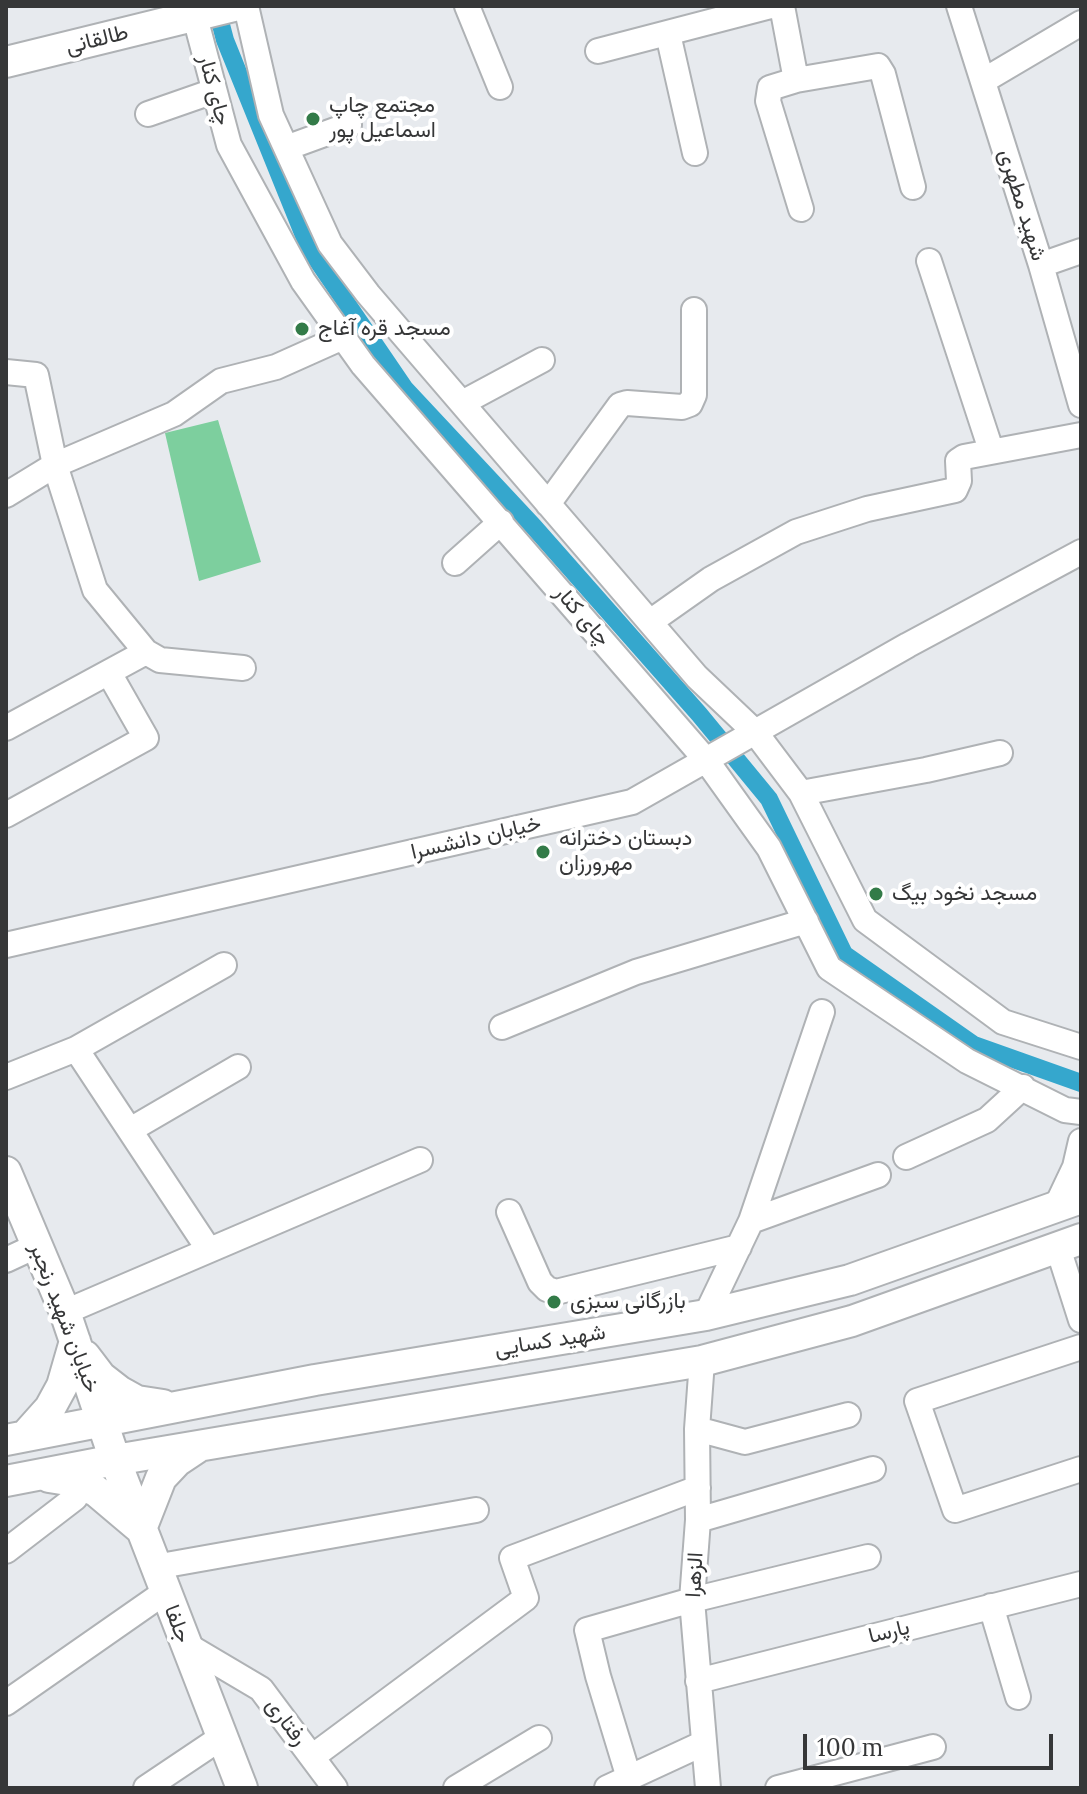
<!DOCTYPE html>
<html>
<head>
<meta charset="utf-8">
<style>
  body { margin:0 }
  #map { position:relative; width:1087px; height:1794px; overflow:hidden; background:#e7eaee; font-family:Lora,serif }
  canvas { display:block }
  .frame { position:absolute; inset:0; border:8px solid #363738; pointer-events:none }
  .scale { position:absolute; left:803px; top:1734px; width:250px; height:36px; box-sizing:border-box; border:4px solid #363738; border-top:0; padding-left:10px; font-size:24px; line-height:28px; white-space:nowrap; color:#363738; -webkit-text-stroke:6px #fff; paint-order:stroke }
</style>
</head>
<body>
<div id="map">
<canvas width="1087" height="1794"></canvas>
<div class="frame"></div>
<div class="scale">100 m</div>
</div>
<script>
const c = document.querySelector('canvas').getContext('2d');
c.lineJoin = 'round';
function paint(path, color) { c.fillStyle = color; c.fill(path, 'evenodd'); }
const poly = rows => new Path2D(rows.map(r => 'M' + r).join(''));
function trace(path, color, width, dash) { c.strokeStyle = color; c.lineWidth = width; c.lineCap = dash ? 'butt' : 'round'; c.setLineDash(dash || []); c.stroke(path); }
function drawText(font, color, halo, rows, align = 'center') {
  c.font = font + ' Lora,Vazirmatn,serif'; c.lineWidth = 8; c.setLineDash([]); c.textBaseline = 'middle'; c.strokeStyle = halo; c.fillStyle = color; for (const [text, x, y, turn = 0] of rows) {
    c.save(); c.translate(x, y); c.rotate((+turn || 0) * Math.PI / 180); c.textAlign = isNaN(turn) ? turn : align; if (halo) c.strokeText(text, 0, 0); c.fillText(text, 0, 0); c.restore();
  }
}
paint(poly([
  [218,420,261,562,199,581,165,433]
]), '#7dcf9e');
trace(poly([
  [216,6,225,40,309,248,405,389,534,527,699,714,769,799,844,954,974,1045,1081,1083]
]), '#35a7cd', 18);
const minor = poly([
  [192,6,229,145,303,281,363,365,706,760,769,848,829,968,967,1061,1065,1110,1081,1112],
  [246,6,271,115,330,244,368,294,697,677,755,732,801,793,865,920,1003,1022,1081,1047],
  [467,6,500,87],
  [782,6,796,80],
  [959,6,1041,265,1081,405],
  [668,34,695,153],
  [598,51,771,6],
  [983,81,1081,23],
  [148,114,214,91],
  [286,148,349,125],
  [801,209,768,101,770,88,796,80,878,66,883,74,913,187],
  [929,261,991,450],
  [1041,265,1081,251],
  [6,372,36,375,55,465,95,590,146,652,160,660,243,668],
  [462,403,542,360],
  [6,495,55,465,174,414,221,381,276,367,343,337],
  [548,504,620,405,627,403,682,407,690,404,694,395,694,310],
  [455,563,501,522],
  [650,622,711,579,796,532,867,509,955,490,959,481,958,461,964,457,1081,435],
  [6,728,146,652],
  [801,793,926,770,1000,753],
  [6,815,146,738,109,673],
  [6,945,632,802,908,645,1081,552],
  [502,1027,636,972,806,921],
  [76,1049,224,965],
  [6,1077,76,1049,209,1250],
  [130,1130,238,1067],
  [906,1157,987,1120,1023,1087],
  [1056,1207,1075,1167,1081,1141],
  [509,1212,540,1282,547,1289,556,1292,739,1247],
  [751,1221,878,1175],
  [1058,1248,1081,1320],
  [6,1260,36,1246],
  [65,1312,420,1160],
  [706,1315,751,1221,822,1012],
  [1081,1347,917,1401,955,1510,1081,1469],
  [702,1361,697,1429,698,1520,692,1600,708,1788],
  [697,1429,745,1442,848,1415],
  [698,1520,873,1469],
  [6,1551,75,1498],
  [155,1567,476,1510],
  [991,1606,1018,1697],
  [185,1644,261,1689,335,1788],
  [698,1681,1081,1584],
  [6,1703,165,1592],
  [312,1757,526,1598,512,1558,698,1488],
  [629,1778,598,1676,587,1630,692,1600,868,1557],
  [146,1788,222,1737],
  [456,1788,539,1738],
  [607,1788,704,1743],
  [778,1788,933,1747]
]);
const major = poly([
  [6,62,234,6],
  [6,1172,65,1312,115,1460,242,1788],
  [85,1356,101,1377,119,1391,137,1401,163,1405],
  [25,1436,50,1408,62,1386,75,1341],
  [6,1440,315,1380,706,1315,850,1280,1081,1198],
  [49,1477,74,1481,96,1491,141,1529,161,1478,177,1461,198,1447],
  [6,1481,115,1460,702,1361,852,1321,1081,1239]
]);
trace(minor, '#afb2b5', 28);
trace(major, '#afb2b5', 34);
trace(minor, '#fff', 24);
trace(major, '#fff', 30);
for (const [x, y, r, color] of [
  [313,119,8,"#337b48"],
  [302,329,8,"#337b48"],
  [543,852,8,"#337b48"],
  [876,894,8,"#337b48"],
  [554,1302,8,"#337b48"]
]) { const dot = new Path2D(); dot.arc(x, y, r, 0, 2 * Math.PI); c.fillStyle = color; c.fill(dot); trace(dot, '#fff', 3); }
drawText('22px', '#363738', '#fff', [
  ["طالقانی",97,40,-14],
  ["چای کنار",214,90,75],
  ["شهید مطهری",1022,205,73],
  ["چای کنار",582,616,49],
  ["خیابان دانشسرا",476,838,-13],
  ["خیابان شهید رنجبر",64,1318,69],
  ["شهید کسایی",550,1341,-9],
  ["الزهرا",695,1575,-87],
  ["جلفا",177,1624,69],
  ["پارسا",889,1632,-14],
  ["رفتاری",286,1722,53]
]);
drawText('22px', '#363738', '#fff', [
  ["مجتمع چاپ",329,106],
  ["اسماعیل پور",329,131],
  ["مسجد قره آغاج",318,329],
  ["دبستان دخترانه",559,839],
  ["مهرورزان",559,864],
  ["مسجد نخود‌ بیگ",892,894],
  ["بازرگانی سبزی",570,1302]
], 'left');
</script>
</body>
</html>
